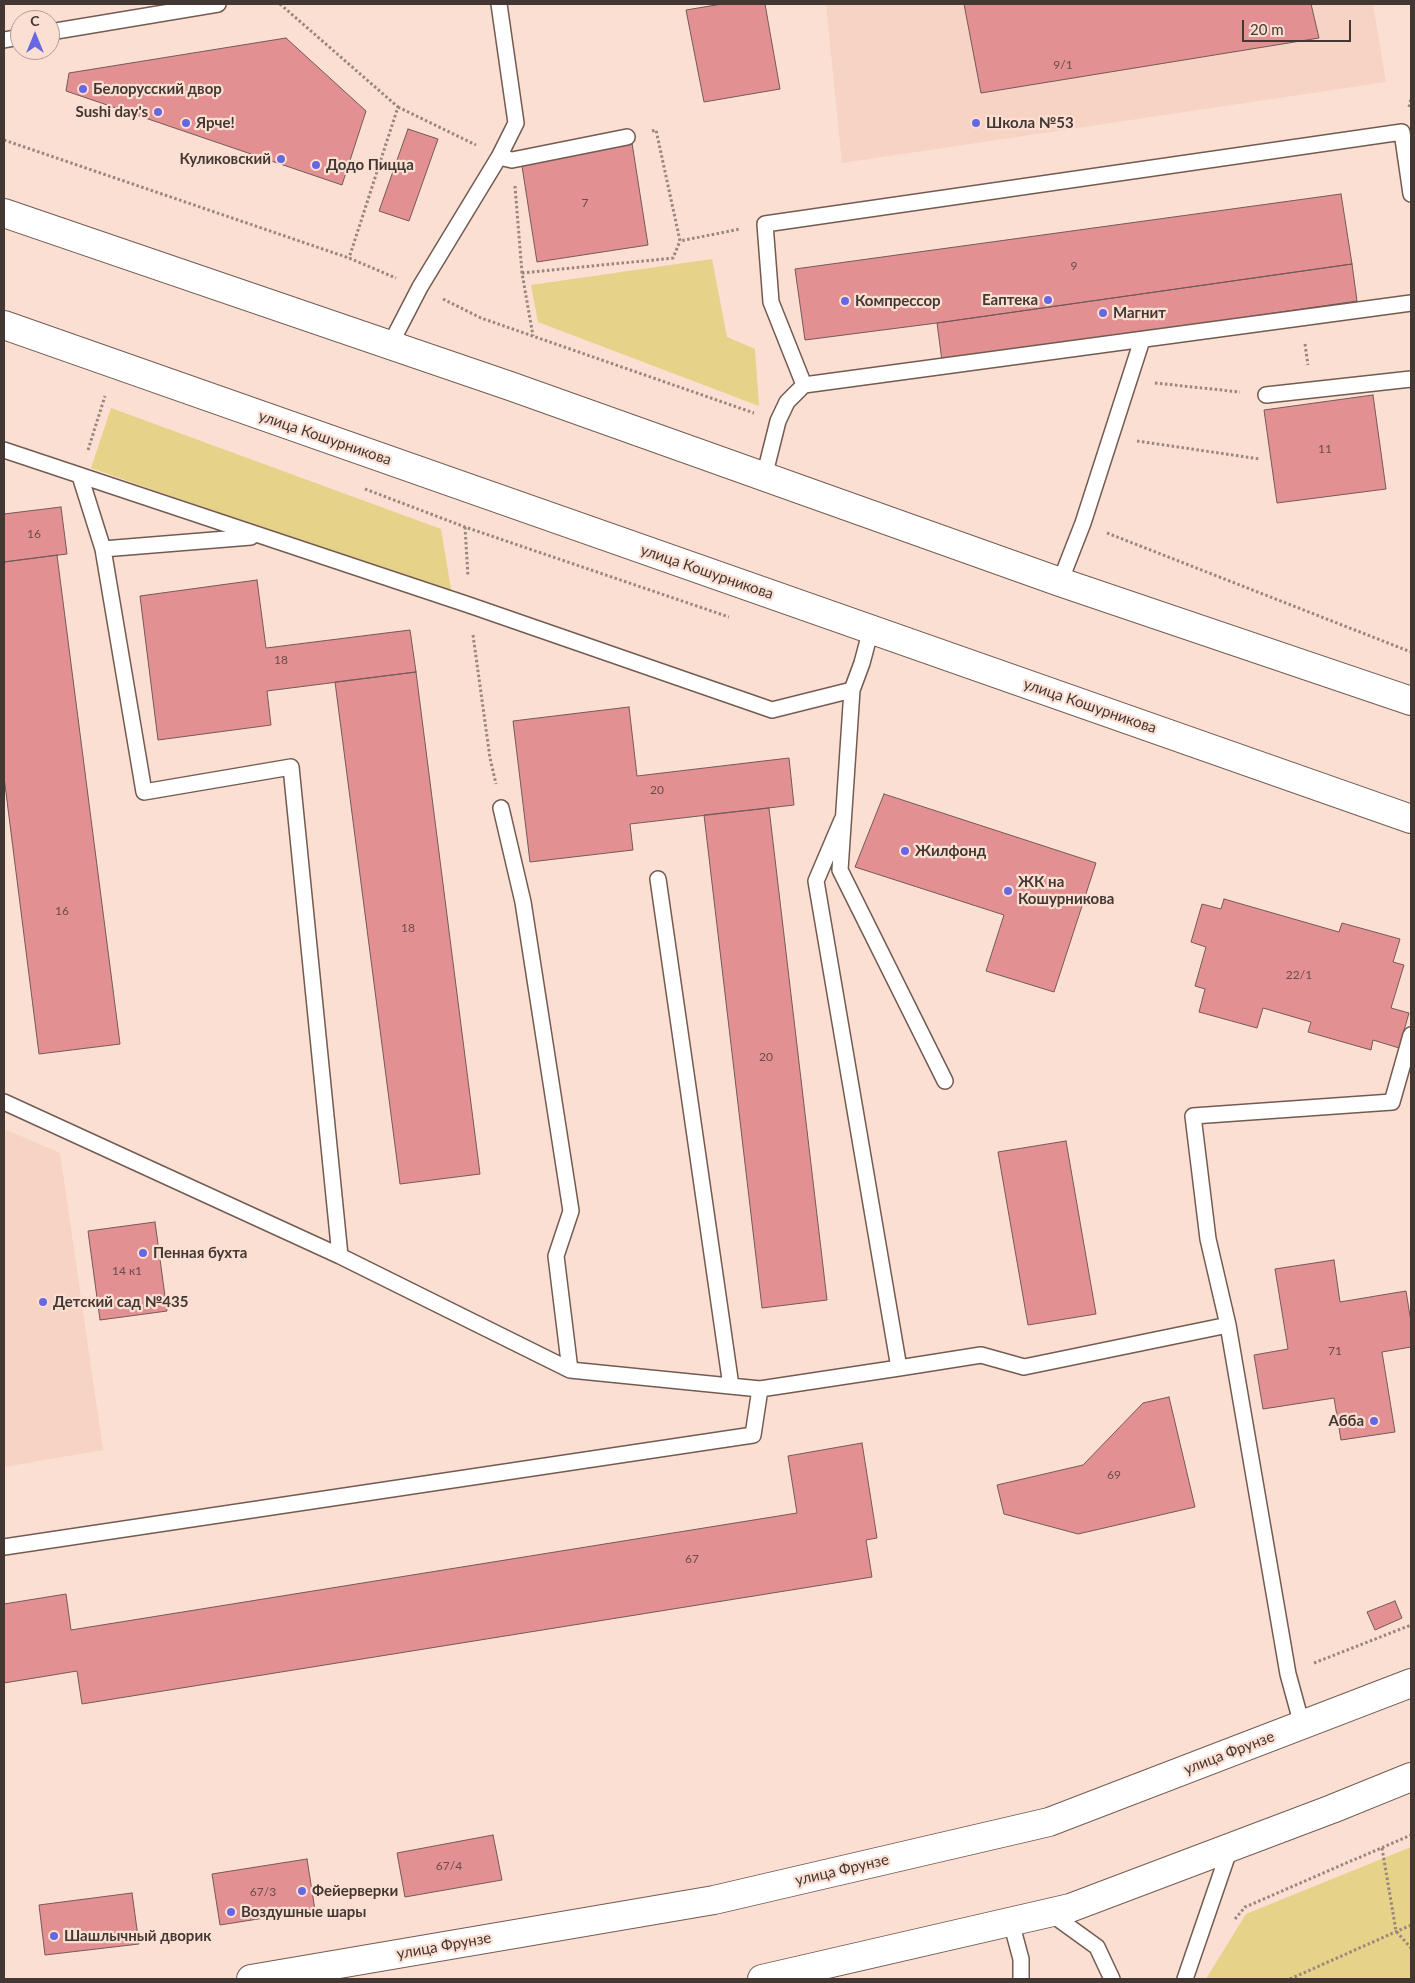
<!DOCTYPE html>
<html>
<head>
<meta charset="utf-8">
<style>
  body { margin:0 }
  #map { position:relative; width:1415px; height:1983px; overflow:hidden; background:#fbdfd2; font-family:Lato,sans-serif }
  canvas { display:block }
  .frame { position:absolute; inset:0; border:5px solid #423732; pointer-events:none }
  .north { position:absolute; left:10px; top:10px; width:50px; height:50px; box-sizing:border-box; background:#fbdfd2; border:1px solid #b19c92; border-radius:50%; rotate:0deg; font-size:14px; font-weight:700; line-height:20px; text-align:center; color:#423732 }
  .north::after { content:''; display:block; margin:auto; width:18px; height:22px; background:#6767e1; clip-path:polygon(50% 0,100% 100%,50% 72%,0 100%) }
  .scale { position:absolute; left:1242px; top:20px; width:109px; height:22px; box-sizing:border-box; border:2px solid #423732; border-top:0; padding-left:6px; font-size:15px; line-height:18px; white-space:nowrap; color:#423732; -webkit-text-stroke:4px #fbdfd2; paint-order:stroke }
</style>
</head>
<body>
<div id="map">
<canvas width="1415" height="1983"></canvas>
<div class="frame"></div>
<div class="north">С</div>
<div class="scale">20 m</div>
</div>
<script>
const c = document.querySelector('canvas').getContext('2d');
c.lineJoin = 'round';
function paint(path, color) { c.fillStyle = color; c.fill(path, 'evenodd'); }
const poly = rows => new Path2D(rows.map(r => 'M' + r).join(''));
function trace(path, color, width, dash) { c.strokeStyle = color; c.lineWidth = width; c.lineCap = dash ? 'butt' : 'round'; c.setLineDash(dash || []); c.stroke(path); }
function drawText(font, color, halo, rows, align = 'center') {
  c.font = font + ' Lato,sans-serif'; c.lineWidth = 4.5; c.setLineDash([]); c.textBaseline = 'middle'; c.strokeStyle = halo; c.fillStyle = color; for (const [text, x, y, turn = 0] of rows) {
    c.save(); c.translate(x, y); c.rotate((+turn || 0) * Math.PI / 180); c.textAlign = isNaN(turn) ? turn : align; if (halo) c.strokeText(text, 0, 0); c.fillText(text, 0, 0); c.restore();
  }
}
paint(poly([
  [826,4,1373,4,1386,82,842,163],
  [4,1129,60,1153,103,1450,4,1467]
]), '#f6d3c3');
paint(poly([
  [712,259,727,337,755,349,759,406,538,322,531,285],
  [111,408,441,529,452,595,91,468],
  [1411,1847,1411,1979,1206,1979,1246,1914]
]), '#e6d288');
const building = poly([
  [722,4,765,4,780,89,704,102,686,10,722,4],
  [964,4,1311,4,1319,38,981,93,964,4],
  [286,38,366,111,342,185,66,91,69,73,286,38],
  [408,129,438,139,409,221,379,211,408,129],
  [632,143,648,245,537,262,521,160,632,143],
  [1341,194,1352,264,937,323,805,340,795,269,1341,194],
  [1352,264,1357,301,942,361,937,323,1352,264],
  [1373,395,1386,489,1277,503,1264,410,1373,395],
  [61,507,67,554,4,562,4,514,61,507],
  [57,555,120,1044,39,1054,4,777,4,562,57,555],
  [257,580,266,648,410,630,416,672,267,691,271,725,158,740,140,596,257,580],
  [416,672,480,1174,400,1184,335,682,416,672],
  [629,707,637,776,789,758,794,805,630,824,633,850,530,862,513,721,629,707],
  [884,794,1096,863,1054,992,986,971,1004,915,855,867,884,794],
  [769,808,827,1300,762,1308,704,815,769,808],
  [1224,899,1339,932,1342,923,1400,939,1393,962,1404,965,1391,1008,1409,1013,1399,1048,1373,1040,1371,1050,1308,1032,1311,1022,1263,1008,1257,1028,1199,1012,1205,989,1195,986,1206,947,1191,942,1202,904,1221,909,1224,899],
  [1066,1141,1096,1314,1028,1325,998,1152,1066,1141],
  [155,1222,167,1311,100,1320,88,1231,155,1222],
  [1334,1260,1340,1302,1406,1291,1411,1322,1411,1347,1382,1352,1395,1432,1341,1440,1334,1398,1263,1409,1254,1355,1288,1349,1275,1269,1334,1260],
  [1169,1397,1195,1507,1078,1534,1004,1514,997,1485,1083,1465,1143,1403,1169,1397],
  [862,1443,877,1538,866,1540,872,1577,82,1704,77,1671,4,1683,4,1604,66,1594,71,1630,797,1513,788,1456,862,1443],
  [1395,1601,1402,1618,1375,1630,1367,1612,1395,1601],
  [493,1835,502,1880,405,1897,397,1853,493,1835],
  [307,1859,315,1910,220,1925,212,1874,307,1859],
  [132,1893,139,1944,45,1955,39,1905,132,1893]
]);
paint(building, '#e29091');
trace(building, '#745958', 1);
const service = poly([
  [50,32,218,4],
  [4,40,20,37],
  [499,157,512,160,627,137],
  [390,345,420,287,499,157,516,123,499,4],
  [804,385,1411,303],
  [1266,395,1411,379],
  [4,450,469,605,772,710,852,690,862,663,871,629],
  [80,476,103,549,144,792,291,767,340,1256],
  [764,477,778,421,787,402,804,385,771,302,765,224,1402,132,1411,194],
  [103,549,251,537],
  [1060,582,1083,523,1142,340],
  [852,690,840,870,945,1081],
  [501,808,523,902,571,1211,556,1256,570,1370],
  [658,879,731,1386],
  [4,1102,340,1256,570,1370,760,1389,899,1368,816,881,842,820],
  [899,1368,981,1355,1024,1367,1228,1325],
  [4,1547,753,1435,760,1389],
  [1302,1725,1288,1674,1228,1325,1208,1239,1193,1116,1392,1102,1411,1035],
  [1050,1913,1097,1947,1112,1979],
  [1011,1922,1021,1959,1021,1979],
  [1185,1979,1230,1848]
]);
const secondary = poly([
  [4,213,510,386,1060,582,1411,701],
  [4,325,1411,819],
  [251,1979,714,1900,1049,1822,1411,1683],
  [762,1979,1070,1908,1332,1809,1411,1777]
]);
trace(service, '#735b51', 18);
trace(secondary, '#735b51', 30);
trace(poly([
  [280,4,398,107,349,258],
  [398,107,476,145],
  [1409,107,1411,99],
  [652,131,656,130,680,241,740,229],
  [4,140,349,258,396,278],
  [515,186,522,273,533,336],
  [522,273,673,258,680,241],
  [443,299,481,318,754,413],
  [1305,344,1308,365],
  [1155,383,1240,392],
  [1137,441,1260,459],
  [88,450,105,396],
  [365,489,465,527,729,617],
  [465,527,468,576],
  [1107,533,1411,652],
  [473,635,490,758,496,784],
  [1314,1663,1411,1625],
  [1382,1848,1396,1931,1411,1948],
  [1235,1919,1245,1907,1411,1835],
  [1290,1979,1411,1925]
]), '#99867d', 3, [2.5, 2.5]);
trace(service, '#fff', 15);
trace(secondary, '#fff', 28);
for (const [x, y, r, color] of [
  [83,89,5,"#6767e1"],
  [158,112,5,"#6767e1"],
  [186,123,5,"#6767e1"],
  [976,123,5,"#6767e1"],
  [281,159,5,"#6767e1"],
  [316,165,5,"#6767e1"],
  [1048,300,5,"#6767e1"],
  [845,301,5,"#6767e1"],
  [1103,313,5,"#6767e1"],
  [905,851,5,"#6767e1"],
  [1008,891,5,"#6767e1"],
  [143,1253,5,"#6767e1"],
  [43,1302,5,"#6767e1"],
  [1374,1421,5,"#6767e1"],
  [302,1891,5,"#6767e1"],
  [231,1912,5,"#6767e1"],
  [54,1936,5,"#6767e1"]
]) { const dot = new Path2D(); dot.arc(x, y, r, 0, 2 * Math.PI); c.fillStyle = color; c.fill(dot); trace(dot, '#fbdfd2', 2); }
drawText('12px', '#6a4d4a', null, [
  ["9/1",1063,65],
  ["7",585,203],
  ["9",1074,266],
  ["11",1325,449],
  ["16",34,534],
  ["18",281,660],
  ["20",657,790],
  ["16",62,911],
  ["18",408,928],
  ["22/1",1299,975],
  ["20",766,1057],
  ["14 к1",127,1271],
  ["71",1335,1351],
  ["69",1114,1475],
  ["67",692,1559],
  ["67/4",449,1866],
  ["67/3",263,1892]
]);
drawText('bold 15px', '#423732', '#fbdfd2', [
  ["Белорусский двор",93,89],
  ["Sushi day's",148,112,"right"],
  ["Ярче!",196,123],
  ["Школа №53",986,123],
  ["Куликовский",271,159,"right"],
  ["Додо Пицца",326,165],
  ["Еаптека",1038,300,"right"],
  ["Компрессор",855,301],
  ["Магнит",1113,313],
  ["Жилфонд",915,851],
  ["ЖК на",1018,882],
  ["Кошурникова",1018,899],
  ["Пенная бухта",153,1253],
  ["Детский сад №435",53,1302],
  ["Абба",1364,1421,"right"],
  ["Фейерверки",312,1891],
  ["Воздушные шары",241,1912],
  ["Шашлычный дворик",64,1936]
], 'left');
drawText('15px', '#423732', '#fbdfd2', [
  ["улица Кошурникова",325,438,19],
  ["улица Кошурникова",707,572,19],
  ["улица Кошурникова",1090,706,19],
  ["улица Фрунзе",1229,1753,-21],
  ["улица Фрунзе",842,1870,-13],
  ["улица Фрунзе",444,1946,-10]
]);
</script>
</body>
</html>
